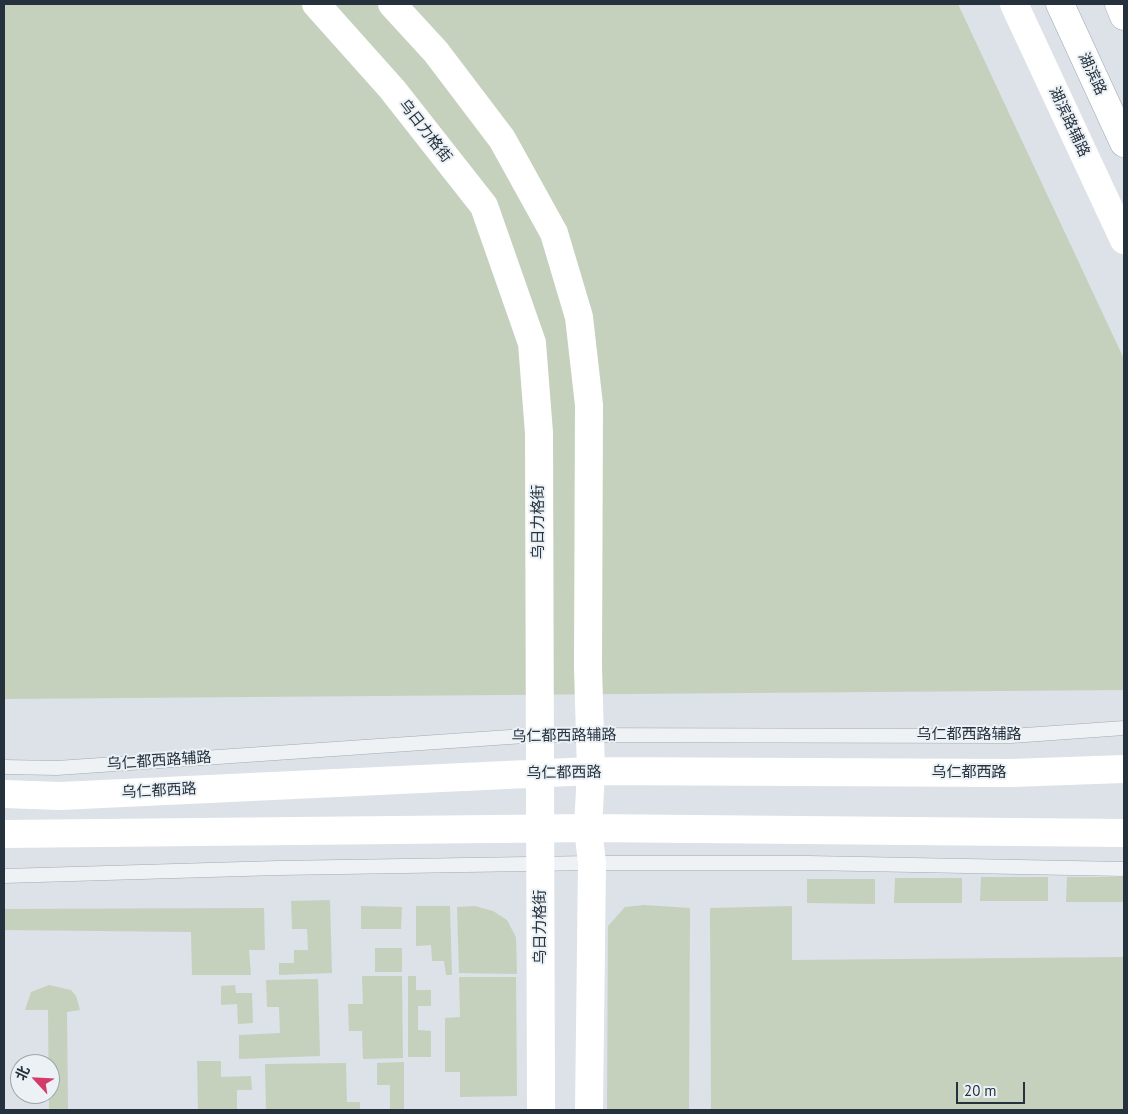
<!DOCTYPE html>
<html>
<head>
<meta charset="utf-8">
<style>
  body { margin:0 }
  #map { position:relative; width:1128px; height:1114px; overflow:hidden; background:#dce2e7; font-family:"PT Sans","Noto Sans SC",sans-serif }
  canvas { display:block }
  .frame { position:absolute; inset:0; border:5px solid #25323e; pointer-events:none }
  .north { position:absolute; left:10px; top:1054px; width:50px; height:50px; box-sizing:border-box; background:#ecf1f5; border:1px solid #9ca5ac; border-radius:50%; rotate:295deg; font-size:14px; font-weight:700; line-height:20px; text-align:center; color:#25323e }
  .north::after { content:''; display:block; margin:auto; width:18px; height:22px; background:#d33b68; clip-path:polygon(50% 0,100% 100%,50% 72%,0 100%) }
  .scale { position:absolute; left:956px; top:1082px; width:69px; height:22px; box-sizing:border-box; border:2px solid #25323e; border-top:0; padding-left:6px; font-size:15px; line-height:18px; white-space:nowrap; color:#25323e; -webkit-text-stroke:4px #ecf1f5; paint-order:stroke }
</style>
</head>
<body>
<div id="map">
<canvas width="1128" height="1114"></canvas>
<div class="frame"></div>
<div class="north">北</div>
<div class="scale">20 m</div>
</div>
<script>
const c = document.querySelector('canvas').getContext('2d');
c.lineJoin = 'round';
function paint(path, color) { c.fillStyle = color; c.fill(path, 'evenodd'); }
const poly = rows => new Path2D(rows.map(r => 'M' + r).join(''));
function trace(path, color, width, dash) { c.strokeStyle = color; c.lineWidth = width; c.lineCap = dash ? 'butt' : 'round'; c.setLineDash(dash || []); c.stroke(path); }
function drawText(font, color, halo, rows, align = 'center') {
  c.font = font + ' "PT Sans","Noto Sans SC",sans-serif'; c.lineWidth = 4; c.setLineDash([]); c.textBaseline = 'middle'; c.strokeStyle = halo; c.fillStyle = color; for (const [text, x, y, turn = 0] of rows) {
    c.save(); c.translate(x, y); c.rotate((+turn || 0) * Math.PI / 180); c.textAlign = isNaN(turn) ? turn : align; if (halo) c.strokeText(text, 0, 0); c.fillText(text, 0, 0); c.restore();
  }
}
paint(poly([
  [4,4,958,4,1124,359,1124,690,4,699],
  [981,877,1048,877,1048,901,980,901],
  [1067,877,1124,877,1124,902,1066,902],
  [895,878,962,878,962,903,894,903],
  [807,879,875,879,875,904,807,903],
  [330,900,332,973,279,975,279,963,294,963,294,950,308,950,307,929,292,929,291,901],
  [644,905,690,908,689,1110,607,1110,608,926,625,907],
  [361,906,402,907,401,929,361,929],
  [416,906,450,906,452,975,446,975,444,961,432,961,431,945,416,946],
  [475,906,493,911,507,920,516,937,517,974,459,973,457,907],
  [792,906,792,960,1124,957,1124,1110,711,1110,710,908],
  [264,908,265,950,249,950,251,975,192,975,191,932,4,930,4,909],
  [375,948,402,948,402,972,375,972],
  [362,976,402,976,403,1058,363,1059,362,1031,349,1031,348,1004,363,1004],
  [408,976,416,976,416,990,431,990,431,1006,418,1006,418,1030,431,1031,431,1057,408,1057],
  [459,977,516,977,517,1096,460,1097,460,1072,445,1072,445,1018,460,1017],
  [318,979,320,1056,239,1059,239,1035,280,1033,279,1007,267,1007,266,980],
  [49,985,71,990,76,996,80,1010,67,1012,68,1110,49,1110,48,1010,25,1010,31,992],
  [235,985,236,993,252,993,253,1023,238,1024,237,1004,221,1005,221,986],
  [197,1061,221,1061,221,1077,251,1076,252,1090,237,1090,237,1110,198,1110],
  [404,1062,404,1110,390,1110,390,1085,377,1085,377,1063],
  [346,1063,347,1102,360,1102,360,1110,266,1110,265,1064]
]), '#c5d1bd');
const lane = poly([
  [4,767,57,768,539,735,1011,736,1124,728],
  [4,876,278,868,592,863,808,863,1124,869]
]);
const primary = poly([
  [1060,4,1124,143],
  [1119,4,1124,16]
]);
trace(lane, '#a1aab1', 15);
trace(primary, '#9ba8b3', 29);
trace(lane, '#eff2f5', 14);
trace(poly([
  [316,4,392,89,484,206,532,343,539,433,541,1110],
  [392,4,436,52,502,139,554,233,579,317,589,405,588,667,591,771,588,828,592,863,589,1110],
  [1014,4,1124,240],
  [4,794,60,796,591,771,1011,773,1124,769],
  [4,834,588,828,1124,833]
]), '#fff', 28);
trace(primary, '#fff', 28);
drawText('15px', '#25323e', '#ecf1f5', [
  ["湖滨路",1092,74,65],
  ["湖滨路辅路",1069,122,65],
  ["乌日力格街",425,131,52],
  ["乌日力格街",539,522,-90],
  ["乌仁都西路辅路",969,735],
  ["乌仁都西路辅路",564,736,-1],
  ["乌仁都西路辅路",159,761,-4],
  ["乌仁都西路",564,773,-1],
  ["乌仁都西路",969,773],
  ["乌仁都西路",159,791,-3],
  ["乌日力格街",541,927,-90]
]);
</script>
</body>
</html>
